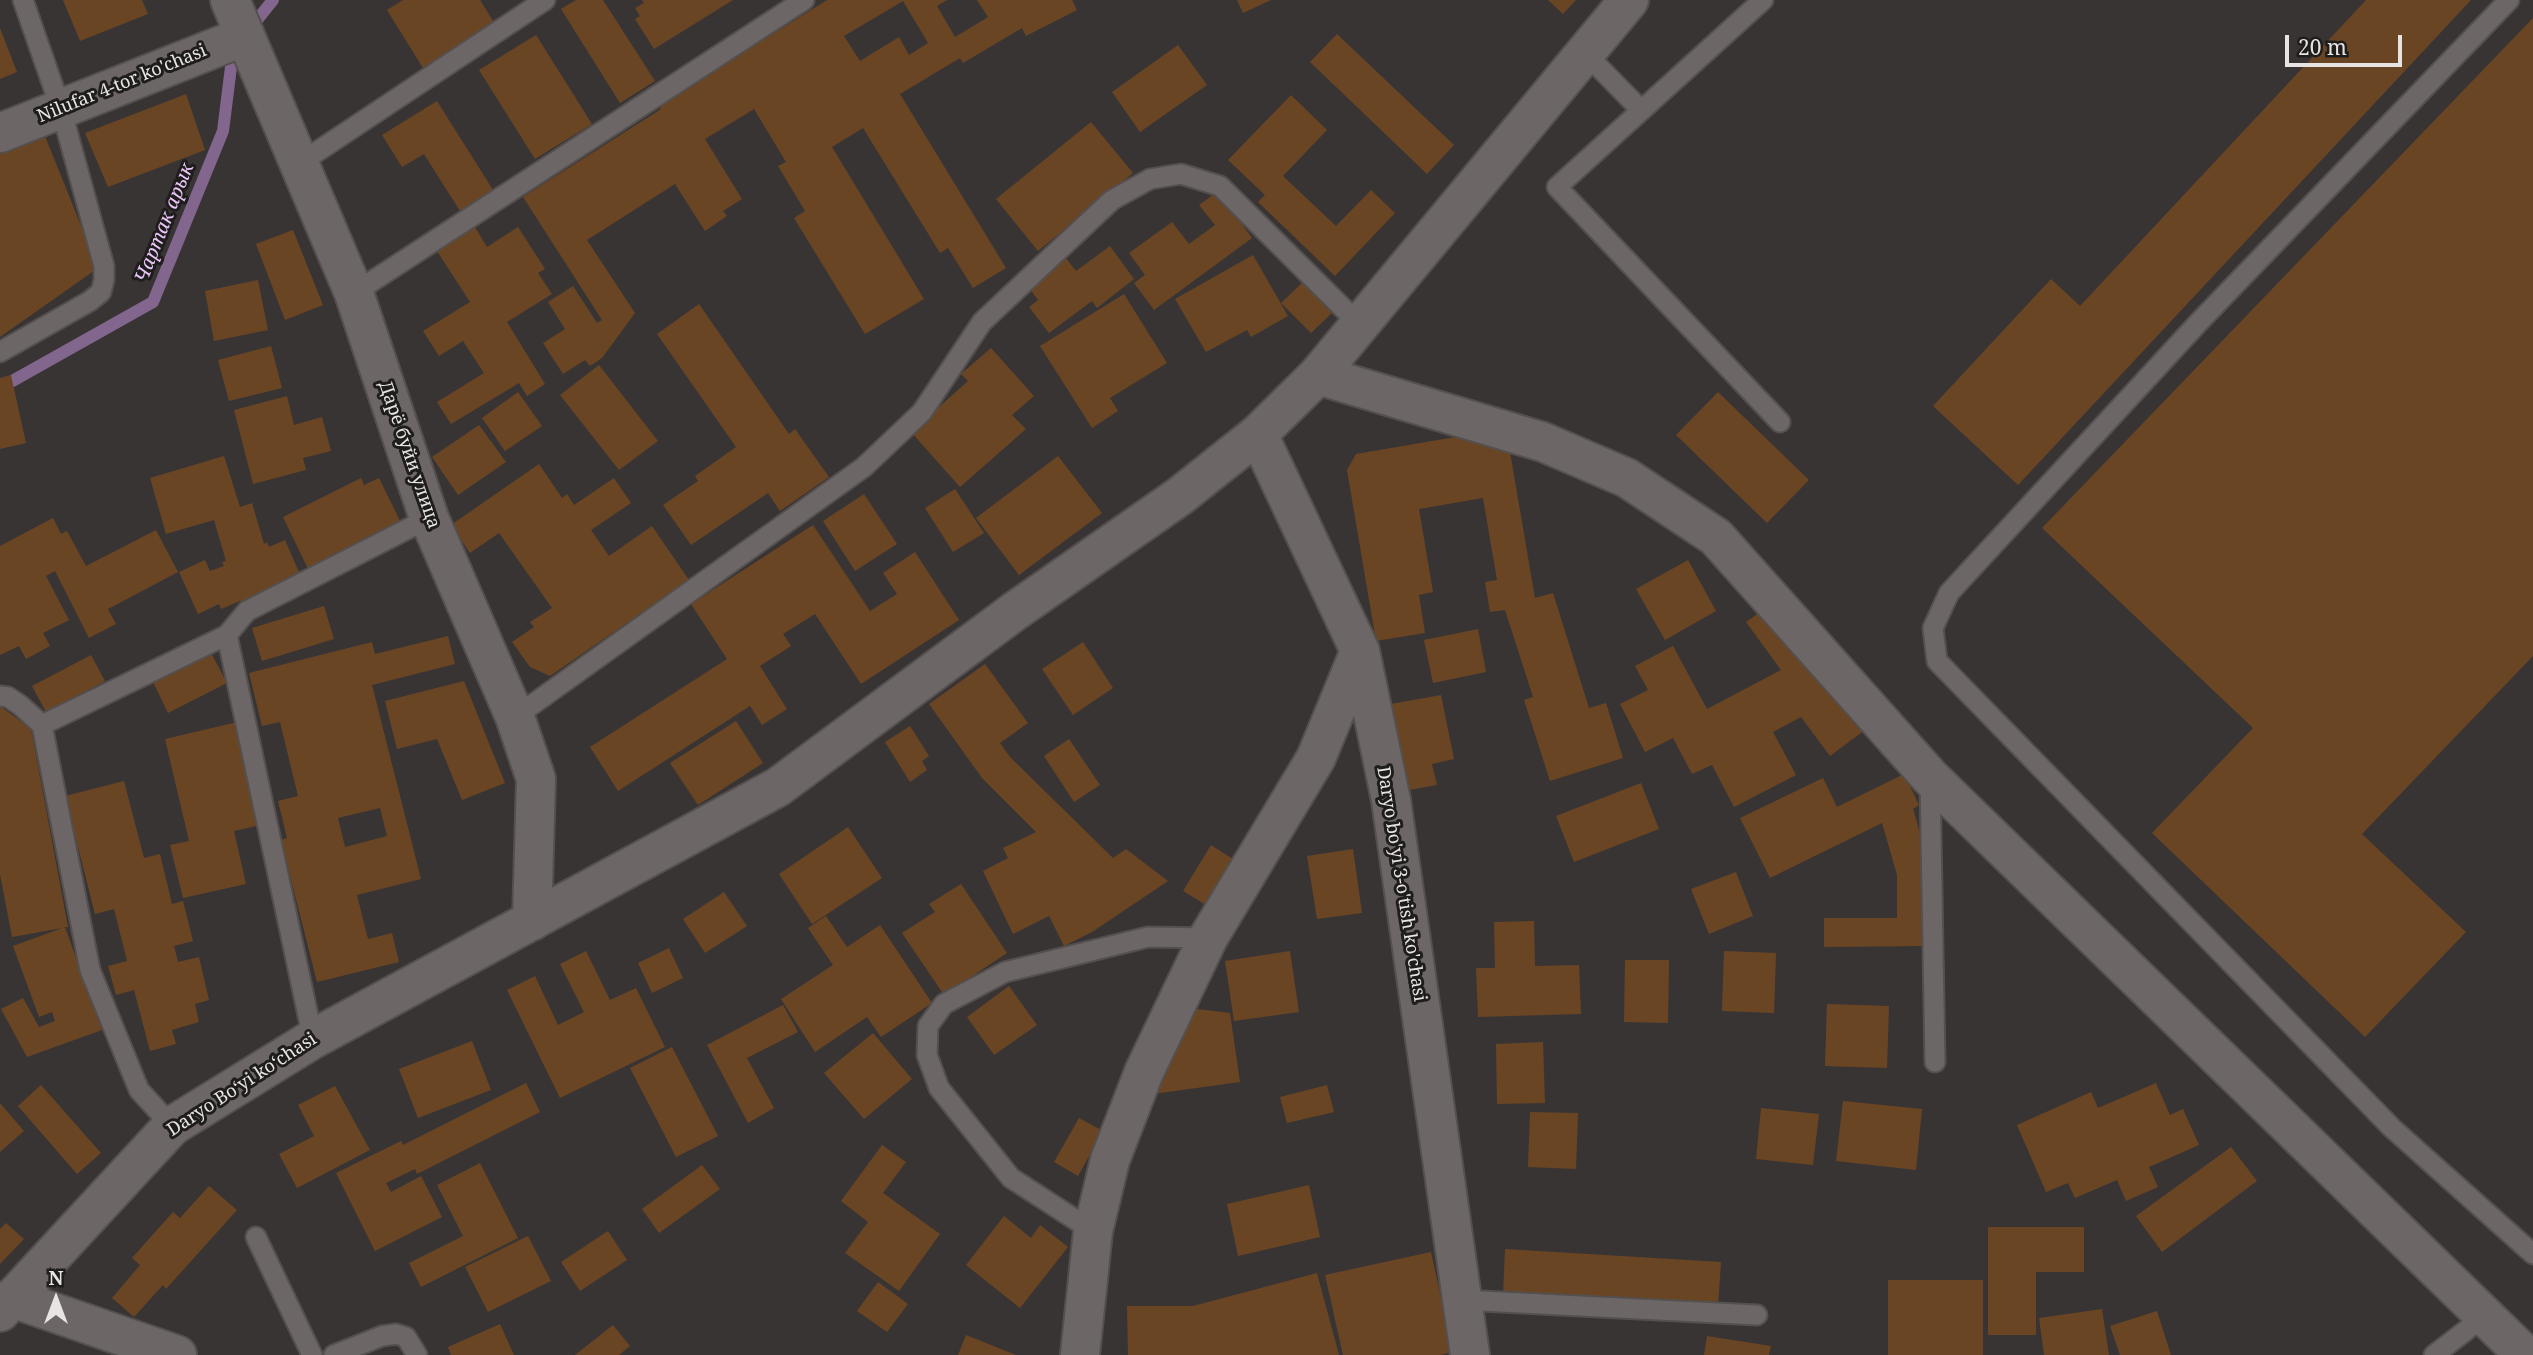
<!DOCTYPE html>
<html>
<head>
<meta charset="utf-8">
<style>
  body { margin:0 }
  #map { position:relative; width:2533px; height:1355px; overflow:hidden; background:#393434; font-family:"Noto Serif",serif }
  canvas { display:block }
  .north { position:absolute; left:21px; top:1264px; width:70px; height:70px; -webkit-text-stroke:5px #1f1d1c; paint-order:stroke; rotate:0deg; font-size:19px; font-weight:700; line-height:28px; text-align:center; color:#e7e4e3 }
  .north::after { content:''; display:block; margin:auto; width:24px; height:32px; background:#e7e4e3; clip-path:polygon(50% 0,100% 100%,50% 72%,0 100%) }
  .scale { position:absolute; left:2285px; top:35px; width:117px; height:32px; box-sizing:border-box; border:4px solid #e7e4e3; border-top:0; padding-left:9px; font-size:21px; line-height:24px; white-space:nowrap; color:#e7e4e3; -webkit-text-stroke:5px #1f1d1c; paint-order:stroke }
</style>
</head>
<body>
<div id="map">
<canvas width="2533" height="1355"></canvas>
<div class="north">N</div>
<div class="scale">20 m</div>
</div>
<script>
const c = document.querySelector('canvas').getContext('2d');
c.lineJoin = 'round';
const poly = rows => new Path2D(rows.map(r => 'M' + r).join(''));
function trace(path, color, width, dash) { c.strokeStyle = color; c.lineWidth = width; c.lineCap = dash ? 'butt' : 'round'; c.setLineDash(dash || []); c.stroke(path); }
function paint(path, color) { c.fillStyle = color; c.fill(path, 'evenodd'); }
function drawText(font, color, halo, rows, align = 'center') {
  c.font = font + ' "Noto Serif",serif'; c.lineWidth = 6; c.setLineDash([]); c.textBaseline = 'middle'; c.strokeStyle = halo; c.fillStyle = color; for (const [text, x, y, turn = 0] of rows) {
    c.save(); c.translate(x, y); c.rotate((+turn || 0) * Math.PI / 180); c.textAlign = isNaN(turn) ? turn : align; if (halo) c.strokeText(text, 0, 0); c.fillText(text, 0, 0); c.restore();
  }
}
trace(poly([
  [249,30,273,0],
  [0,388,153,302,223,131,233,51,236,47]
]), '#82668e', 12);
paint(poly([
  [63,0,142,0,148,14,80,41],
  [403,0,480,0,495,24,423,68,387,10],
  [576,0,603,0,655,81,620,103,561,9],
  [642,0,733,0,654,49,635,19,640,16,635,8,644,3],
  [827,0,947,0,937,6,955,37,988,17,977,0,1072,0,1077,10,1026,36,1022,28,963,63,960,58,900,94,1006,268,973,288,948,248,940,253,863,128,832,147,924,299,865,334,794,218,805,211,778,166,786,162,754,109,705,139,742,199,723,211,727,216,705,231,675,184,587,240,635,313,602,358,590,366,585,360,563,374,543,343,565,329,548,302,573,286,597,323,602,320,523,197,661,109,659,105],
  [903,1,928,43,909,55,899,37,860,61,844,36],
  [1237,0,1271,0,1243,13],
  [1548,0,1576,0,1563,14],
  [2366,0,2471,0,2018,485,1933,406,2051,279,2080,306],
  [2533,18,2533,656,2362,834,2466,932,2365,1037,2152,833,2253,728,2042,528],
  [0,28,17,72,0,79],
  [1337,34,1454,145,1427,174,1310,62],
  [536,35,592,124,535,159,479,70],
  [1178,45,1207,85,1140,132,1112,92],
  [186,94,205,150,108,187,85,133],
  [1291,95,1327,130,1283,176,1336,226,1371,190,1395,213,1335,276,1258,202,1265,195,1228,160],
  [437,101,493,190,460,211,424,154,402,167,382,135],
  [1091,122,1133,173,1038,251,996,199],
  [45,136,98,268,0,337,0,153],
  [1218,191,1252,238,1154,310,1134,283,1145,275,1129,253,1172,222,1189,244,1215,225,1199,205],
  [475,227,487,247,518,227,545,269,538,273,552,294,507,322,545,384,527,396,519,383,451,424,437,402,484,373,463,341,439,356,423,331,470,302,437,251],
  [293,230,323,305,285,320,256,244],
  [1110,246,1134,279,1097,308,1092,301,1049,333,1029,307,1038,300,1027,285,1065,257,1076,271],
  [1253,255,1288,316,1251,337,1247,330,1206,352,1175,299],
  [258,280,268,330,214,341,205,291],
  [1304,281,1334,311,1311,333,1281,303],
  [1124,294,1167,363,1110,398,1118,411,1092,428,1040,346],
  [699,304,789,434,795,429,829,477,780,511,768,493,691,545,663,505,698,481,695,476,736,447,657,334],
  [271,346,282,388,229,401,218,360],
  [991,348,1034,396,1012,415,1026,429,960,487,911,432,968,381,961,374],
  [599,365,658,441,619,470,560,395],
  [11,375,26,443,0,449,0,378],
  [518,392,542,426,505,451,482,418],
  [1718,392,1809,480,1767,523,1676,435],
  [287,396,294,425,322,417,331,451,303,458,306,470,253,484,234,410],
  [479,425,506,462,458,495,432,457],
  [1473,434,1510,452,1535,598,1553,593,1589,708,1606,703,1623,758,1550,781,1524,700,1533,697,1505,610,1490,612,1485,582,1497,580,1483,498,1419,509,1433,592,1419,595,1425,633,1376,641,1347,470,1356,454],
  [224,456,240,507,252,503,264,544,267,542,269,547,285,540,302,579,242,606,240,601,221,609,219,604,198,614,179,572,205,560,210,571,224,566,222,562,226,561,214,520,166,534,150,478],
  [1058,456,1102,513,1019,575,976,518],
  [539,464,562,498,567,494,574,505,614,478,631,503,591,530,609,556,652,526,689,580,550,676,530,667,512,642,534,627,530,622,552,608,499,533,470,553,451,525],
  [361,478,364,485,379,478,403,527,310,573,283,517],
  [955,489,984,533,953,552,925,508],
  [864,494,897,544,855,571,823,521],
  [53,518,61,534,67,531,86,566,156,530,178,572,108,609,116,624,89,638,55,571,46,576,69,620,43,633,50,646,26,659,19,646,0,655,0,546],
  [813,525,870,611,897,594,883,573,915,552,959,620,861,684,815,614,783,634,791,646,760,666,787,709,762,725,750,706,618,791,590,747,727,659,691,604],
  [1688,560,1716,611,1665,640,1636,589],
  [324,606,334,639,262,661,252,628],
  [1767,607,1865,730,1830,756,1801,717,1773,732,1796,775,1734,807,1712,765,1692,774,1673,738,1645,752,1620,704,1648,690,1635,666,1673,646,1707,709,1781,670,1746,622],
  [1478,629,1486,672,1433,683,1424,640],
  [448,636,455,664,372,685,421,879,357,895,368,939,392,933,399,962,317,982,281,840,287,838,278,801,298,796,280,722,262,726,249,673,372,642,375,654],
  [380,808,387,836,345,847,338,818],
  [1083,642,1113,688,1073,715,1042,669],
  [211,653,227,683,168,713,153,682],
  [91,655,105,681,46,712,32,686],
  [985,664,1028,723,1000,743,1010,757,1113,858,1126,849,1168,881,1092,932,1064,946,1049,916,1013,934,983,871,1008,858,1003,848,1036,832,982,778,929,704],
  [464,681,505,783,462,800,437,739,397,749,385,701],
  [1441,695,1454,759,1432,764,1437,785,1409,790,1391,704],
  [0,706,31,729,68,927,12,937,0,874],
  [242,721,265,824,234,831,246,884,183,898,170,845,189,841,165,739],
  [736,721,763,763,698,805,670,763],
  [910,726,929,756,922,761,927,770,910,782,885,742],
  [1069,739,1100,785,1074,802,1044,756],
  [1904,774,1919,805,1913,809,1928,860,1928,946,1824,947,1824,918,1897,918,1897,875,1882,823,1770,878,1740,818,1823,778,1837,807],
  [124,781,144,858,160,854,172,904,183,901,193,941,174,946,178,962,199,957,209,1000,195,1004,199,1022,172,1030,176,1044,150,1051,134,990,116,995,108,966,127,961,114,909,95,914,65,796],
  [1641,783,1659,829,1574,862,1556,816],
  [848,827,882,878,812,924,779,874],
  [1211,845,1239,863,1211,908,1183,891],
  [1353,849,1362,913,1317,919,1307,856],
  [1736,872,1753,916,1709,934,1691,889],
  [961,884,1007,953,944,995,902,933,935,912,929,904],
  [724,892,747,926,705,953,683,919],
  [826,916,847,947,880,925,932,1003,881,1037,867,1017,815,1052,781,999,833,965,808,928],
  [1534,921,1535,966,1579,965,1581,1014,1478,1017,1476,968,1495,968,1494,922],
  [65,927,102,1030,27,1057,1,1009,23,998,39,1027,55,1021,52,1012,39,1017,13,946],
  [669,948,683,978,652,993,638,963],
  [586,951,610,1000,636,988,665,1047,560,1098,507,990,535,976,558,1025,584,1012,560,964],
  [1290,951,1299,1012,1234,1021,1225,961],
  [1724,951,1776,953,1774,1013,1722,1011],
  [1625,960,1669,960,1668,1023,1624,1022],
  [1009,986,1037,1025,994,1055,967,1017],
  [1827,1004,1889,1006,1887,1068,1825,1066],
  [783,1005,798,1032,747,1058,774,1108,748,1123,707,1045],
  [1189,1008,1230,1013,1240,1082,1153,1094],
  [873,1033,912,1079,864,1119,824,1073],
  [472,1041,491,1090,418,1118,399,1069],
  [1543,1042,1545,1103,1497,1104,1496,1044],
  [672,1047,718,1136,676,1157,630,1068],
  [526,1083,540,1112,417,1174,415,1169,386,1183,391,1192,421,1176,442,1217,375,1251,336,1173,401,1141,403,1145],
  [2156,1083,2170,1115,2183,1109,2199,1145,2149,1167,2158,1187,2126,1201,2117,1180,2075,1198,2068,1183,2046,1192,2017,1125,2091,1092,2098,1108],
  [41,1085,101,1153,77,1174,18,1106],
  [1327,1085,1334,1112,1287,1123,1280,1097],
  [335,1086,370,1150,297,1188,279,1154,314,1136,298,1105],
  [1843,1101,1922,1109,1916,1170,1836,1161],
  [0,1103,24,1131,0,1152],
  [1761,1108,1819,1114,1813,1165,1756,1159],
  [1530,1112,1578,1113,1576,1169,1528,1167],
  [1079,1118,1103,1131,1078,1176,1054,1162],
  [882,1145,906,1162,883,1193,940,1234,899,1291,845,1253,868,1222,841,1201],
  [2231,1147,2257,1181,2162,1252,2136,1216],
  [480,1163,518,1238,421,1287,409,1263,463,1236,437,1185],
  [702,1165,720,1189,659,1233,642,1209],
  [1309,1185,1320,1237,1238,1256,1227,1204],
  [209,1186,237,1210,166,1289,163,1285,134,1317,112,1298,140,1265,132,1258,173,1212,180,1218],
  [1004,1216,1031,1238,1040,1225,1068,1247,1020,1308,966,1265],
  [6,1223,24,1239,0,1264,0,1229],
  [1988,1227,2084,1227,2084,1272,2036,1272,2036,1335,1988,1335],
  [608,1231,627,1260,580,1291,561,1262],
  [528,1236,551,1281,488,1312,465,1267],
  [1505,1249,1721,1262,1718,1307,1503,1295],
  [1431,1252,1453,1352,1440,1355,1343,1355,1325,1275],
  [1317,1273,1339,1355,1128,1355,1127,1306,1193,1306],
  [1888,1280,1983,1280,1983,1355,1888,1355],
  [878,1282,908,1304,887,1332,857,1311],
  [2102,1309,2109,1355,2044,1355,2039,1318],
  [2157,1311,2171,1355,2120,1355,2110,1326],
  [500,1324,514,1355,451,1355,448,1347],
  [613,1325,630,1346,619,1355,575,1355],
  [966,1335,1016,1355,958,1355],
  [1707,1336,1771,1346,1769,1355,1704,1355]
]), '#6a4524');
const lane = poly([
  [1763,0,1557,187,1780,422],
  [2509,0,2199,322,1949,593,1933,628,1937,661,2392,1128,2533,1254],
  [1585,53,1641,110],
  [300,163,545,0],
  [354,293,804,0],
  [0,352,90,301,101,292,104,280,104,266,61,109,23,0],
  [227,635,313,1039],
  [0,696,8,697,20,705,42,725,90,970,139,1090,172,1126],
  [515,717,864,467,922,412,982,322,1112,200,1150,179,1181,174,1220,186,1359,324],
  [42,725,227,635,247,611,429,518],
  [1930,778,1935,1062],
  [1093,1231,1011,1178,939,1088,927,1055,928,1026,944,1004,1005,972,1148,937,1208,938],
  [256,1237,312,1355],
  [1462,1300,1757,1315],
  [334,1355,382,1336,396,1334,406,1337,417,1355],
  [2434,1355,2486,1315]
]);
const street = poly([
  [230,0,354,293,429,518,515,717,536,779,532,921],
  [0,133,245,36],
  [1318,375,1543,442,1627,478,1716,537,1930,777,2525,1355],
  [1258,434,1360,651,1391,800,1470,1355],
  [12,1298,177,1355],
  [1080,1355,1093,1231,1110,1160,1144,1072,1208,938,1316,758,1360,651]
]);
const secondary = poly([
  [0,1312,172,1126,313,1039,778,787,1015,611,1180,496,1258,434,1318,375,1629,0]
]);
trace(lane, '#54504f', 23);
trace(street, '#54504f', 42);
trace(secondary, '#54504f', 42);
trace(lane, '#6c6766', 19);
trace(street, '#6c6766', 38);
trace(secondary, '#6c6766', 38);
drawText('18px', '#e7e4e3', '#1f1d1c', [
  ["Nilufar 4-tor ko'chasi",122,84,-22],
  ["Дарё буйи улица",409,455,71],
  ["Daryo bo'yi 3-o'tish ko'chasi",1401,884,81],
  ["Daryo Boʻyi koʻchasi",242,1085,-33]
]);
drawText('italic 19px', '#e9c5f8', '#1f1d1c', [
  ["Чартак арык",165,223,-68]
]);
</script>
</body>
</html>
